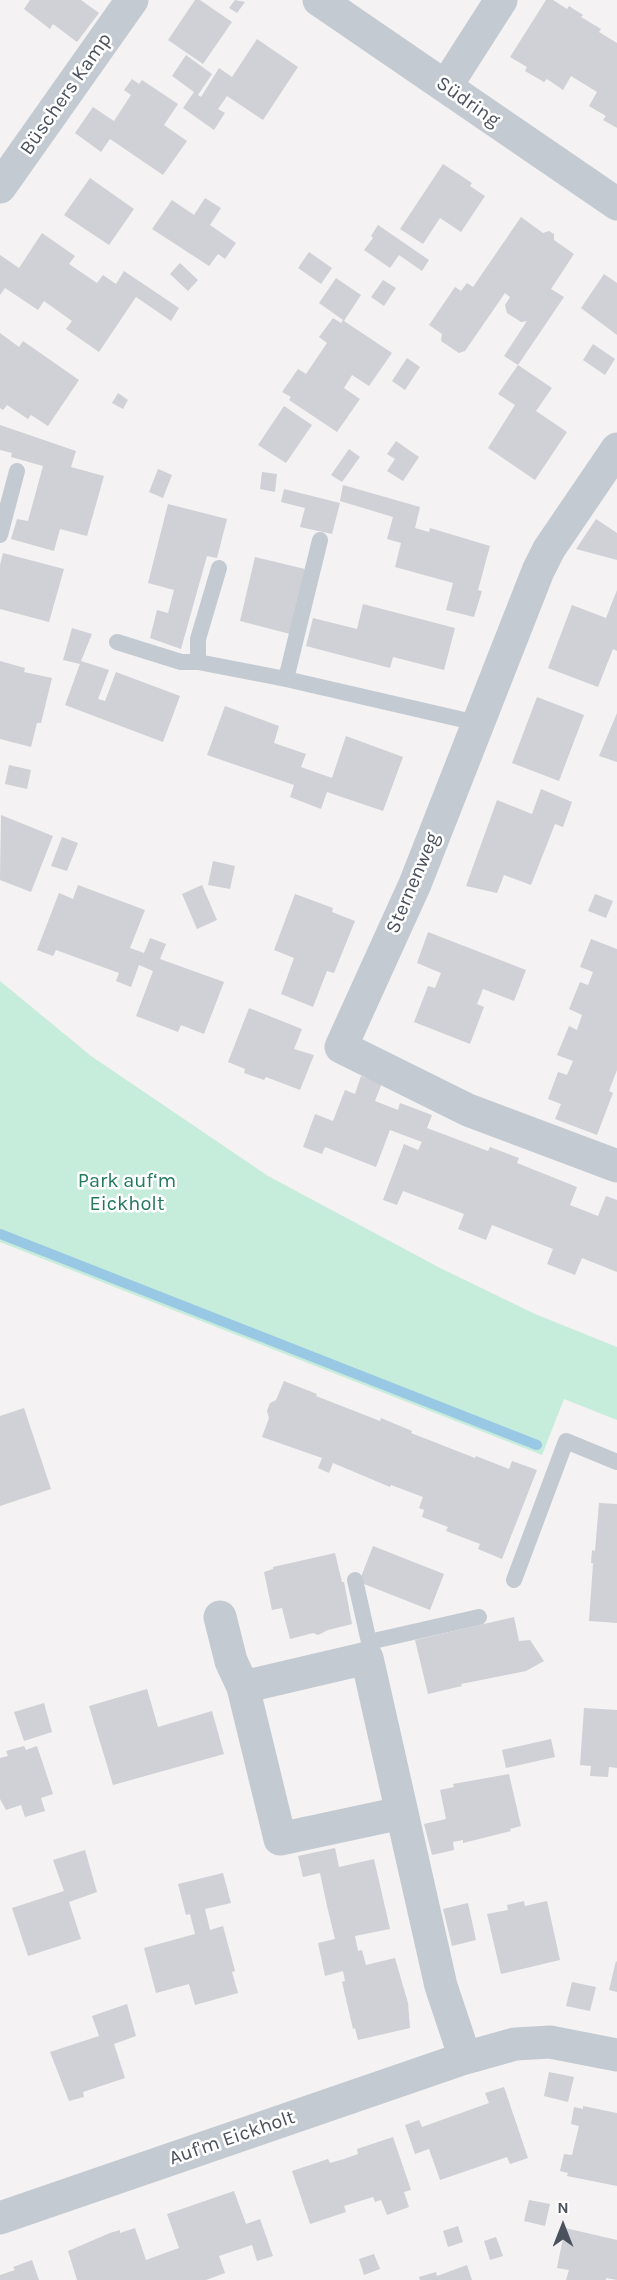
<!DOCTYPE html>
<html>
<head>
<meta charset="utf-8">
<style>
  body { margin:0 }
  #map { position:relative; width:617px; height:2280px; overflow:hidden; background:#f4f2f2; font-family:Karla,sans-serif }
  canvas { display:block }
  .north { position:absolute; left:533px; top:2196px; width:60px; height:60px; -webkit-text-stroke:4px #fff; paint-order:stroke; rotate:0deg; font-size:16px; font-weight:700; line-height:24px; text-align:center; color:#4b525e }
  .north::after { content:''; display:block; margin:auto; width:21px; height:27px; background:#4b525e; clip-path:polygon(50% 0,100% 100%,50% 72%,0 100%) }
</style>
</head>
<body>
<div id="map">
<canvas width="617" height="2280"></canvas>
<div class="north">N</div>
</div>
<script>
const c = document.querySelector('canvas').getContext('2d');
c.lineJoin = 'round';
function paint(path, color) { c.fillStyle = color; c.fill(path, 'evenodd'); }
const poly = rows => new Path2D(rows.map(r => 'M' + r).join(''));
function trace(path, color, width, dash) { c.strokeStyle = color; c.lineWidth = width; c.lineCap = dash ? 'butt' : 'round'; c.setLineDash(dash || []); c.stroke(path); }
function drawText(font, color, halo, rows, align = 'center') {
  c.font = font + ' Karla,sans-serif'; c.lineWidth = 5; c.setLineDash([]); c.textBaseline = 'middle'; c.strokeStyle = halo; c.fillStyle = color; for (const [text, x, y, turn = 0] of rows) {
    c.save(); c.translate(x, y); c.rotate((+turn || 0) * Math.PI / 180); c.textAlign = isNaN(turn) ? turn : align; if (halo) c.strokeText(text, 0, 0); c.fillText(text, 0, 0); c.restore();
  }
}
paint(poly([
  [0,981,91,1056,268,1176,440,1268,535,1314,617,1347,617,1420,564,1399,542,1455,0,1242]
]), '#c6ecdb');
trace(poly([
  [0,1234,537,1445]
]), '#98c8e4', 10);
paint(poly([
  [30,0,81,0,99,13,77,42,53,24,50,29,24,9],
  [195,0,200,0,232,22,203,64,168,40],
  [235,0,245,2,237,13,229,8],
  [546,0,553,0,567,9,569,6,583,15,581,17,601,29,599,32,617,43,617,128,603,120,606,116,589,106,597,92,571,76,563,90,547,79,544,82,525,71,527,67,510,57],
  [257,39,298,67,263,120,227,96,218,109,225,113,214,130,183,108,194,92,172,76,186,55,212,74,198,95,201,97,219,68,232,77],
  [132,79,139,84,142,80,178,104,164,125,187,141,163,175,110,139,101,152,75,133,93,107,114,121,131,95,124,90],
  [443,164,472,183,470,186,485,196,461,232,440,218,423,244,400,229],
  [90,178,134,209,109,245,64,215],
  [205,198,221,208,210,225,236,243,225,259,218,254,209,266,152,229,172,200,194,215],
  [521,217,543,233,549,231,554,234,554,240,574,254,551,289,564,297,518,365,552,388,536,411,567,432,535,480,488,448,515,405,498,394,518,365,504,356,527,321,521,322,507,313,505,305,510,297,505,293,465,351,459,353,441,341,442,334,429,325,455,287,461,291,467,283,473,287],
  [378,225,429,260,422,271,399,255,390,268,364,250,373,238,371,236],
  [42,233,75,256,69,264,97,283,103,275,116,284,124,271,179,308,171,321,136,297,99,352,66,329,72,321,44,301,38,310,5,288,0,295,0,255,19,268],
  [309,252,332,268,321,284,298,268],
  [180,263,198,280,188,291,170,274],
  [604,274,617,283,617,335,581,308],
  [336,278,361,295,344,321,392,353,369,386,352,375,344,388,360,399,337,432,289,400,291,397,282,392,298,369,306,374,327,343,319,337,333,318,341,323,343,320,319,303],
  [383,280,396,288,384,306,371,297],
  [0,333,19,347,23,341,79,380,48,426,31,415,28,419,7,405,3,410,0,408],
  [593,344,615,359,605,375,583,360],
  [407,358,420,367,405,390,392,381],
  [118,393,128,400,123,409,112,403],
  [284,406,312,425,286,463,258,445],
  [0,425,76,451,71,467,104,476,87,536,60,529,54,551,11,539,17,519,28,521,43,466,11,457,12,453,0,450],
  [396,441,419,457,403,481,387,471,395,459,387,454],
  [349,449,360,457,342,482,331,475],
  [158,469,172,475,163,498,149,492],
  [262,472,277,474,275,492,260,489],
  [343,485,420,507,415,528,429,532,430,528,490,546,478,590,482,591,474,617,446,610,453,583,395,567,401,543,387,539,393,517,340,501],
  [284,489,340,503,332,534,300,527,305,508,281,502],
  [168,504,227,519,217,558,207,556,181,649,150,638,157,610,168,613,174,590,148,583],
  [596,519,617,533,617,560,576,549],
  [3,553,64,569,49,622,0,609,0,565],
  [255,557,305,569,290,634,240,621],
  [617,590,617,651,613,649,598,687,548,668,572,605,606,618],
  [363,604,455,628,444,670,393,657,390,668,306,646,313,618,357,629],
  [72,628,92,634,81,661,109,670,98,699,105,701,116,672,180,696,163,742,65,705,80,664,63,660],
  [0,661,25,668,24,672,52,678,41,723,37,723,31,747,0,739],
  [537,697,584,715,559,781,512,763],
  [225,706,279,726,274,743,306,754,301,767,332,778,346,736,403,757,383,811,327,792,321,809,290,797,294,785,207,755],
  [617,713,617,762,599,756],
  [9,765,31,770,27,789,5,784],
  [541,789,572,802,563,827,555,824,531,885,504,875,497,893,466,886,497,800,532,814],
  [1,815,53,836,31,892,0,880],
  [62,837,78,843,67,871,51,866],
  [213,861,235,866,230,889,208,885],
  [78,885,145,910,130,948,144,953,150,938,166,944,160,959,224,982,204,1034,181,1025,178,1032,136,1016,153,971,139,965,131,987,116,981,119,973,56,950,53,956,37,950,59,893,73,899],
  [202,885,217,920,197,929,182,894],
  [295,894,333,908,332,912,355,921,334,973,327,971,313,1007,281,994,294,958,274,950],
  [595,894,613,901,606,918,588,911],
  [428,932,526,970,514,1001,483,989,477,1004,484,1007,470,1044,414,1022,428,986,435,988,441,973,417,963],
  [591,939,617,949,617,1070,609,1091,613,1093,597,1135,555,1119,561,1104,548,1099,558,1072,567,1075,573,1061,557,1055,569,1026,577,1030,582,1015,569,1009,580,982,588,985,593,972,580,967],
  [249,1008,302,1029,294,1049,314,1055,300,1090,266,1077,264,1080,244,1073,245,1069,228,1062],
  [361,1076,382,1083,375,1101,398,1110,400,1103,432,1115,427,1128,488,1151,490,1147,519,1158,517,1163,577,1187,570,1205,598,1216,606,1196,617,1200,617,1272,582,1258,575,1275,547,1264,553,1249,492,1225,486,1240,458,1229,464,1214,403,1191,397,1205,383,1200,404,1144,418,1150,422,1142,390,1130,376,1167,325,1147,322,1154,303,1147,315,1114,333,1121,345,1090,355,1094],
  [284,1381,317,1394,316,1396,380,1421,381,1418,412,1431,411,1433,475,1458,476,1456,509,1469,512,1461,537,1470,502,1559,478,1549,480,1544,446,1531,448,1527,422,1517,424,1510,419,1508,423,1497,391,1485,390,1487,333,1463,329,1473,318,1468,322,1458,262,1437,269,1418,267,1411,270,1403,276,1400],
  [24,1408,51,1489,0,1506,0,1416],
  [599,1503,617,1504,617,1623,589,1621,593,1564,595,1564,591,1563,592,1550,595,1551],
  [373,1546,444,1574,430,1610,359,1582],
  [335,1553,342,1582,344,1582,352,1624,328,1630,318,1635,313,1633,290,1639,282,1608,272,1610,264,1572,273,1569,273,1567],
  [514,1617,519,1641,530,1640,544,1661,526,1671,461,1684,462,1686,428,1694,415,1640],
  [147,1689,158,1727,212,1711,224,1754,113,1785,89,1706],
  [44,1703,52,1732,24,1741,14,1712],
  [584,1708,617,1710,617,1768,609,1767,608,1777,590,1776,591,1766,580,1765],
  [551,1739,555,1757,506,1768,502,1750],
  [24,1746,26,1750,37,1746,53,1794,41,1798,45,1811,25,1817,21,1805,6,1810,0,1799,0,1758,8,1756,6,1751],
  [509,1774,521,1826,510,1829,511,1831,463,1843,463,1840,453,1842,454,1850,432,1855,424,1824,446,1819,440,1790,454,1787,453,1784],
  [335,1848,339,1867,374,1859,390,1929,355,1936,358,1951,362,1950,366,1965,395,1958,408,2003,410,2028,358,2040,355,2028,353,2029,342,1982,345,1981,343,1971,325,1976,318,1943,335,1939,327,1906,320,1873,303,1877,298,1856],
  [85,1850,97,1892,69,1902,81,1939,28,1956,12,1908,64,1891,53,1860],
  [223,1873,231,1903,205,1909,210,1930,223,1926,235,1971,232,1972,238,1993,195,2005,189,1984,156,1993,144,1948,195,1934,190,1914,186,1915,178,1884],
  [524,1901,525,1906,547,1901,560,1960,501,1974,487,1914,508,1910,507,1905],
  [468,1903,476,1940,452,1946,443,1909],
  [616,1961,617,1962,617,1992,609,1990],
  [572,1982,596,1987,590,2011,566,2006],
  [127,2004,136,2036,114,2044,125,2078,83,2092,84,2097,69,2101,50,2052,99,2036,92,2016],
  [549,2072,574,2077,568,2102,544,2096],
  [504,2087,528,2158,510,2164,507,2157,440,2180,429,2149,415,2154,405,2125,419,2120,422,2127,489,2103,485,2093],
  [583,2106,617,2113,617,2186,567,2176,568,2173,560,2171,564,2154,572,2155,579,2126,571,2124,574,2107,583,2109],
  [393,2137,411,2190,404,2192,409,2207,387,2215,381,2200,375,2202,373,2197,344,2206,346,2212,310,2224,292,2171,328,2159,330,2163,344,2159,358,2154,357,2149],
  [234,2191,246,2224,260,2219,273,2256,257,2261,252,2245,219,2256,225,2273,206,2280,77,2280,68,2251,110,2233,120,2230,120,2233,135,2228,146,2260,165,2253,179,2248,167,2214],
  [529,2200,550,2204,545,2226,524,2221],
  [458,2226,463,2242,448,2247,443,2231],
  [565,2228,617,2240,617,2280,606,2278,606,2280,566,2280,569,2270,557,2268],
  [496,2237,503,2256,490,2260,484,2241],
  [374,2254,380,2269,364,2275,359,2259],
  [32,2260,39,2280,0,2280,0,2275,15,2270,13,2267],
  [467,2265,472,2280,420,2280,419,2277,436,2272,437,2276]
]), '#cfd1d6');
trace(poly([
  [0,535,17,471],
  [117,642,181,662,198,662,286,679,477,723],
  [198,662,198,639,219,568],
  [286,679,320,540],
  [355,1580,369,1642,367,1654],
  [514,1580,566,1441,617,1462],
  [369,1642,479,1617]
]), '#c4cad2', 16);
trace(poly([
  [446,86,501,0],
  [0,187,132,0],
  [617,449,549,549,538,571,415,884,341,1047,468,1110,617,1166],
  [220,1617,231,1661,243,1687,280,1839,401,1813],
  [243,1687,367,1658,441,1986,465,2058],
  [0,2218,465,2058,515,2044,550,2042,617,2055]
]), '#c4cad2', 33);
trace(poly([
  [319,0,617,204]
]), '#c4cad2', 33);
drawText('20px', '#4b525e', '#fff', [
  ["Büschers Kamp",66,94,-55],
  ["Südring",468,102,35],
  ["Sternenweg",413,883,-67],
  ["Auf'm Eickholt",232,2138,-19]
]);
drawText('20px', '#22795c', '#fff', [
  ["Park auf‘m",127,1181],
  ["Eickholt",127,1204]
]);
</script>
</body>
</html>
